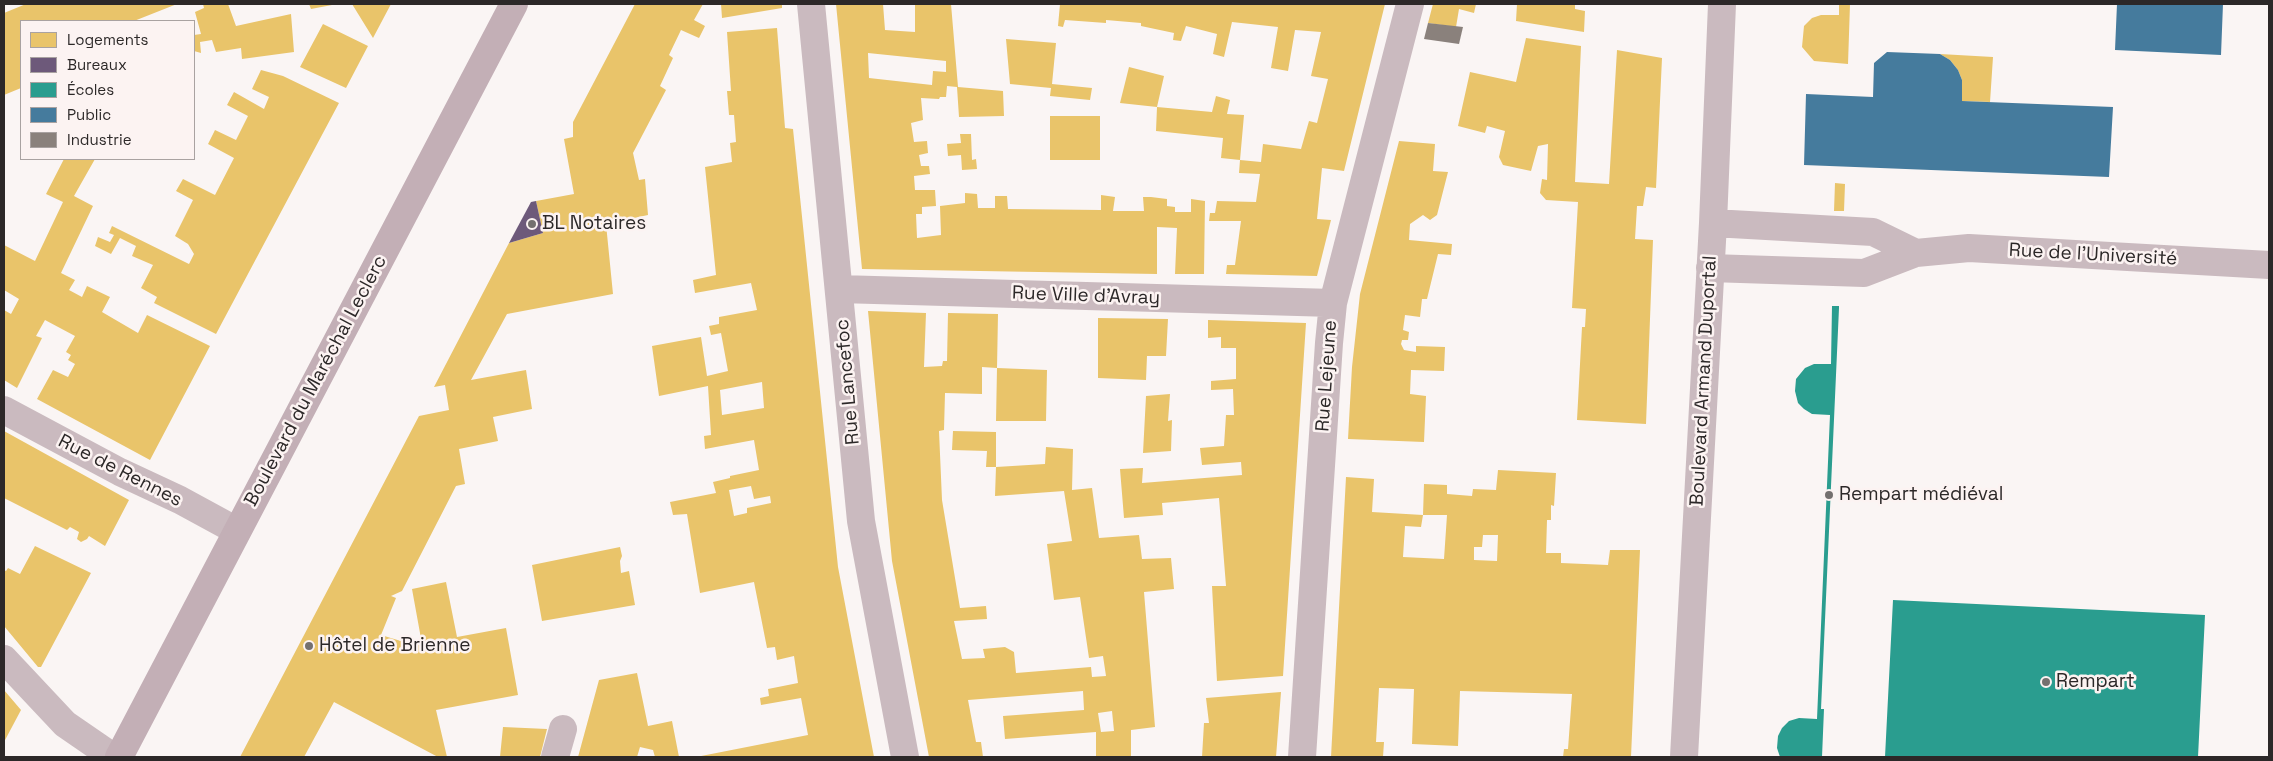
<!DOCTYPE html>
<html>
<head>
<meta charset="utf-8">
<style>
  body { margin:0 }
  #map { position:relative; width:2273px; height:761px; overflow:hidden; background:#faf5f4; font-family:"Space Grotesk",sans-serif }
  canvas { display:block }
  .frame { position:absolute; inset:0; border:5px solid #2c2828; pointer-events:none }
  .legend { position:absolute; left:20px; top:20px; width:175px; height:140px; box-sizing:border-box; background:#fcf3f2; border:1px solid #a9a2a1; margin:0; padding:6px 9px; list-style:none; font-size:15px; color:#2c2828 }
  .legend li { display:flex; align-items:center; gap:10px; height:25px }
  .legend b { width:25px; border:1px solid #a9a2a1 }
</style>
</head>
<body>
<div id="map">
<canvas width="2273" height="761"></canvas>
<div class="frame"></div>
<ul class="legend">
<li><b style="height:14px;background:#e9c46a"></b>Logements</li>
<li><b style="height:14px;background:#6d597a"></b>Bureaux</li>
<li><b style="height:14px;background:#2a9d8f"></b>Écoles</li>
<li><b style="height:14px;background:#457b9d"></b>Public</li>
<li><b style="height:14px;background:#8a817c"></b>Industrie</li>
</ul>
</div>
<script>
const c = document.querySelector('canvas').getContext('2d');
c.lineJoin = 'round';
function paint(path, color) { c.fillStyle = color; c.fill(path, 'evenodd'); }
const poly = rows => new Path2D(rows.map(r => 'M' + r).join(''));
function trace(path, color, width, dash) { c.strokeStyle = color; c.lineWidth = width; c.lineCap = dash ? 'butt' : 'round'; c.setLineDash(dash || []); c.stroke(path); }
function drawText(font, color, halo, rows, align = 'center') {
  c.font = font + ' "Space Grotesk",sans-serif'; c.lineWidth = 5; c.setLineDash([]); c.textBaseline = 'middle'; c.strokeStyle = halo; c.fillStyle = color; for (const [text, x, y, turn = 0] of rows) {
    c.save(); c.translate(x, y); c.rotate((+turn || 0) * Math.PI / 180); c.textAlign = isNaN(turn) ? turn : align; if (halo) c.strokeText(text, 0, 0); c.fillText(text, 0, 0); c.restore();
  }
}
paint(poly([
  [26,4,177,4,134,21,21,21,21,88,4,95,4,13],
  [203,4,228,4,236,26,291,14,294,52,242,59,241,48,216,52,212,40,200,42,201,53,194,51,194,35,201,34,195,12,204,8],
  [309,4,332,4,332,5,311,9],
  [352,4,391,4,373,38],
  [635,4,703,4,694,20,705,26,699,38,681,30,669,55,673,58,660,86,666,90,633,153,639,180,645,179,648,215,606,224,613,294,507,314,471,380,526,370,532,409,493,417,498,441,459,449,465,484,456,486,402,591,391,596,396,598,381,635,414,645,422,644,412,589,446,582,457,637,506,628,518,695,436,710,447,757,438,757,334,702,304,757,240,757,419,416,449,410,445,385,434,387,509,243,543,233,536,201,574,194,564,139,573,137,573,122],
  [721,4,782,4,782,8,722,18],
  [836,4,883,4,885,30,915,32,915,4,951,4,958,87,1003,91,1004,116,959,117,957,87,947,86,946,97,940,97,939,99,921,98,923,120,911,123,914,142,927,141,928,153,919,155,921,166,929,166,930,174,914,176,915,190,935,190,936,206,922,207,922,214,916,214,917,238,941,235,940,206,965,203,965,193,977,194,978,208,995,208,995,196,1007,196,1008,209,1101,210,1101,195,1115,197,1113,211,1144,211,1143,197,1151,197,1167,199,1167,206,1175,207,1175,212,1191,212,1191,199,1205,201,1204,274,1175,274,1177,228,1157,227,1157,274,862,269],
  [868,53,946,61,946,72,933,71,932,85,869,78],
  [1060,4,1385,4,1344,171,1322,168,1317,219,1331,220,1317,276,1226,274,1227,265,1235,265,1241,221,1209,221,1210,213,1215,213,1217,201,1256,202,1260,174,1239,173,1240,160,1261,162,1263,144,1301,149,1309,121,1317,123,1328,79,1311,76,1321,32,1295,30,1288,71,1271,68,1278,27,1232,22,1224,57,1213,54,1217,34,1186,26,1181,41,1173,40,1174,33,1141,26,1141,23,1106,20,1106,23,1065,20,1063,27,1058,26],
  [1433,4,1476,4,1474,13,1459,9,1456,27,1428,23],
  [1517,4,1575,4,1575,9,1585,11,1584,32,1516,21],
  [1839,4,1850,4,1848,64,1814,61,1802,47,1804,26,1812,18,1821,15,1839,15],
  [323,24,368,46,346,88,300,67],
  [777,28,785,128,793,129,838,567,874,757,696,757,808,735,801,698,761,705,760,698,769,696,768,689,798,683,794,656,777,660,775,647,767,648,754,582,700,593,687,514,673,515,670,502,716,493,713,482,730,478,730,476,759,470,754,440,705,449,704,436,711,435,708,386,659,396,652,346,701,337,707,376,728,371,721,333,711,335,709,326,719,324,719,317,757,310,751,283,695,293,693,280,716,275,705,167,732,162,730,143,736,142,734,115,729,115,727,91,731,91,727,32],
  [762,382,764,408,722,415,720,390],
  [751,486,754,499,770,496,771,503,747,508,747,513,734,516,729,490],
  [1526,38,1581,46,1575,182,1609,184,1617,50,1662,58,1656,188,1646,187,1643,206,1637,206,1635,239,1653,240,1646,424,1577,420,1582,327,1585,327,1586,309,1572,308,1578,202,1546,200,1540,193,1542,179,1547,180,1548,144,1538,146,1531,171,1503,165,1499,157,1505,131,1487,126,1485,133,1458,126,1470,72,1516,82],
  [1006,39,1056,43,1052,84,1092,88,1090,100,1050,96,1051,88,1010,84],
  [1940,54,1993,57,1990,102,1962,101,1962,80,1958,70,1950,60],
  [1129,67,1164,76,1157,107,1212,112,1216,96,1230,100,1227,114,1244,115,1240,160,1221,158,1223,138,1156,131,1157,107,1120,103],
  [261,70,283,76,339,103,216,334,154,303,157,297,141,288,153,265,132,256,136,246,120,238,111,254,95,246,98,237,110,242,114,235,109,233,112,226,189,264,194,254,188,244,175,236,193,200,176,191,183,179,215,195,234,158,208,144,215,130,236,140,248,116,227,105,234,92,264,109,269,97,252,89],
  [1050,116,1100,116,1100,160,1050,160],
  [960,134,971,134,972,160,976,159,977,169,962,170,961,155,948,156,947,144,961,143],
  [1399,141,1435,144,1433,171,1448,172,1437,215,1430,220,1423,215,1410,224,1409,240,1452,244,1451,255,1438,254,1427,299,1422,299,1420,317,1405,315,1403,330,1409,332,1408,340,1402,340,1401,344,1404,350,1416,352,1416,346,1445,347,1444,371,1411,370,1410,394,1426,396,1424,442,1348,439,1352,367,1360,294],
  [64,159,95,159,74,196,93,206,61,273,75,280,69,290,82,297,87,286,110,297,102,312,138,333,147,315,210,346,150,460,37,399,53,370,68,377,75,364,68,360,71,355,66,352,75,336,45,320,36,336,42,338,17,388,4,380,4,310,11,314,19,299,4,290,4,245,35,261,63,202,46,194],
  [1835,183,1845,184,1844,211,1834,211],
  [868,311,926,313,924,367,942,366,943,361,947,361,948,313,998,314,997,368,982,367,982,394,945,393,944,430,939,431,942,500,960,608,986,606,987,619,954,621,962,659,985,658,983,649,1005,647,1014,652,1016,673,1091,667,1092,677,1106,676,1103,656,1089,658,1080,597,1054,600,1047,544,1072,541,1064,491,995,496,996,467,1045,464,1046,447,1073,449,1072,490,1092,488,1099,538,1139,535,1142,559,1171,558,1174,589,1144,592,1155,727,1131,730,1131,757,1096,757,1096,732,1005,739,1003,716,1084,710,1083,691,968,700,976,742,981,742,983,757,929,757,892,561],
  [1112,711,1114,731,1101,732,1098,713],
  [1098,318,1168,319,1166,356,1147,356,1146,380,1098,378],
  [1208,320,1306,323,1283,676,1217,681,1212,586,1226,586,1219,498,1162,503,1163,515,1124,518,1120,469,1143,468,1142,483,1242,475,1241,462,1202,465,1200,448,1224,446,1226,415,1234,415,1233,389,1211,390,1211,381,1236,379,1236,348,1221,348,1221,337,1208,338],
  [997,368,1047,370,1046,421,996,421],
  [1170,394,1168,421,1172,420,1171,451,1143,453,1146,396],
  [4,431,129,500,105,546,89,536,87,539,81,542,77,539,79,532,70,527,67,530,4,498],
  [953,431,996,432,996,467,986,467,987,451,952,450],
  [1498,470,1556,473,1554,506,1551,505,1551,520,1547,520,1546,553,1561,553,1561,563,1608,565,1610,550,1640,550,1631,757,1563,757,1564,749,1568,749,1572,694,1460,691,1458,746,1412,744,1414,689,1379,688,1376,742,1384,742,1383,757,1331,757,1346,477,1374,479,1372,512,1423,515,1421,527,1405,526,1403,557,1444,559,1447,515,1423,515,1424,484,1447,485,1447,494,1472,496,1473,489,1496,490],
  [1483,535,1498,535,1497,561,1474,560,1474,547,1482,547],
  [35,546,91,573,41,667,38,667,4,626,4,570,6,571,8,568,20,574],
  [620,547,622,556,620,561,621,573,629,571,635,605,542,621,532,565],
  [637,673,648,726,672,721,679,757,655,757,653,750,640,747,637,757,578,757,599,680],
  [4,690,21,710,4,742],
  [1281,692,1276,757,1202,757,1204,723,1209,723,1206,698],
  [503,727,547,729,540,757,500,757]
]), '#e9c46a');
paint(poly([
  [536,201,543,233,509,243,531,202]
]), '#6d597a');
paint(poly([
  [1832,306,1839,306,1839,308,1821,709,1824,709,1822,757,1780,757,1777,748,1778,736,1782,728,1789,721,1799,718,1817,719,1830,415,1812,414,1804,409,1798,403,1795,391,1796,379,1805,368,1814,364,1831,364],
  [1893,600,2205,615,2198,757,1885,757]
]), '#2a9d8f');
paint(poly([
  [2117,4,2223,4,2221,55,2115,50],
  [1887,52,1940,54,1950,60,1958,70,1962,80,1962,101,2113,107,2109,177,1804,165,1806,94,1873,97,1874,63]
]), '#457b9d');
paint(poly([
  [1428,23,1463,27,1459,44,1424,39]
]), '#8a817c');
trace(poly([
  [811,4,861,521,905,757],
  [1713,223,1873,232,1916,253],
  [1710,268,1864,273,1916,253,1969,248,2269,265],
  [839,289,1333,303],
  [4,410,120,472,180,500,237,531],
  [4,659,65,724,113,757],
  [555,757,563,729],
  [1302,757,1329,343,1333,303,1410,4],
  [1684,757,1713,223,1722,4]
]), '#cababf', 28);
trace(poly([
  [119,757,514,4]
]), '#c3afb6', 28);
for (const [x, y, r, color] of [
  [532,224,5,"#74706f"],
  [1829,495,5,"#74706f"],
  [309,646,5,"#74706f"],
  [2046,682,5,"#74706f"]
]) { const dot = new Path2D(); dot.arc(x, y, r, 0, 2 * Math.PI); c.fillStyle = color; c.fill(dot); trace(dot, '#fcf3f2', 2); }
drawText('19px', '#2c2828', '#fcf3f2', [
  ["BL Notaires",542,224],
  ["Rempart médiéval",1839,495],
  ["Hôtel de Brienne",319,646],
  ["Rempart",2056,682]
], 'left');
drawText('19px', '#2c2828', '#fcf3f2', [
  ["Rue de l'Université",2093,255,3],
  ["Rue Ville d'Avray",1086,296,2],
  ["Rue Lejeune",1327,376,-86],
  ["Boulevard du Maréchal Leclerc",316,381,-62],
  ["Boulevard Armand Duportal",1704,381,-87],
  ["Rue Lancefoc",848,382,-95],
  ["Rue de Rennes",120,471,27]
]);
</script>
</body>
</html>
